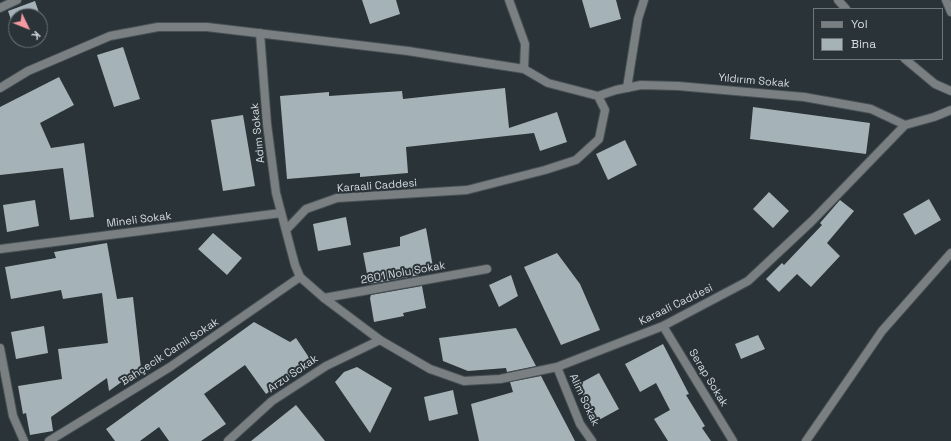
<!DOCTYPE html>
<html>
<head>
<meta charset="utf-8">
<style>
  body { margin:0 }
  #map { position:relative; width:951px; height:441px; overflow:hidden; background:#293338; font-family:"Space Grotesk",sans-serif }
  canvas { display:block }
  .legend { position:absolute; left:813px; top:8px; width:130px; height:52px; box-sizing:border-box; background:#293338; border:1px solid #6d767a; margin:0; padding:5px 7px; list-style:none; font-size:12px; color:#d4dadd }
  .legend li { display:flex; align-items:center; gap:8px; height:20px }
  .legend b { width:20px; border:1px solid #6d767a }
  .north { position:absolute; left:8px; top:8px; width:40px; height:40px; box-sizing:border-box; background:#293338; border:1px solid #6d767a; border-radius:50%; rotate:133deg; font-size:11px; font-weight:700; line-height:16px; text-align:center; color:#d4dadd }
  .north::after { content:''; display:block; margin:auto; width:14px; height:18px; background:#f49aa0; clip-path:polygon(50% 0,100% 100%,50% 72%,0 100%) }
</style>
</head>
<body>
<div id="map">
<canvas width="951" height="441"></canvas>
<ul class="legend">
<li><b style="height:5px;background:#7a7f81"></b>Yol</li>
<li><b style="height:11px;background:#a5b2b7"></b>Bina</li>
</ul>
<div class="north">K</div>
</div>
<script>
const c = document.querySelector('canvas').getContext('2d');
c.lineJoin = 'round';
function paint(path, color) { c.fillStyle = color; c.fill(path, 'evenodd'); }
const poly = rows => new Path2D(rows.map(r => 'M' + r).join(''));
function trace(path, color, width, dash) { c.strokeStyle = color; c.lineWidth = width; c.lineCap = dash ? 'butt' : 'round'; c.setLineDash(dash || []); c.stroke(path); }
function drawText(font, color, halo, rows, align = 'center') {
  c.font = font + ' "Space Grotesk",sans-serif'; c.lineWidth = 4; c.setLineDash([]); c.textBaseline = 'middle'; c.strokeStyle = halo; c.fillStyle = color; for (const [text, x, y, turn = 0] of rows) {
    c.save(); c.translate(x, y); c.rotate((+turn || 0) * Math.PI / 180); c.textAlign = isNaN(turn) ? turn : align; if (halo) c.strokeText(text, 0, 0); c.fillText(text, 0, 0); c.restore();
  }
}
paint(poly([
  [362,0,396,0,400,14,370,24],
  [582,0,616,0,621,19,590,28],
  [35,1,46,33,40,35,40,16,16,16,16,34,8,11],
  [123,47,140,99,114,107,97,55],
  [59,77,74,105,40,123,51,148,84,143,94,217,70,220,63,168,0,175,0,107],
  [505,88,509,128,557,112,567,142,540,151,534,133,406,147,408,173,360,177,360,173,287,179,280,96,329,92,329,96,402,91,403,99],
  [753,107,870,123,866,154,750,139],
  [243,115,255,186,223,191,211,120],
  [625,140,637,165,608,180,596,154],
  [769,192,789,211,773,228,753,209],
  [929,199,941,220,915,235,903,214],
  [35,200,39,226,7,232,3,205],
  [840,200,854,211,827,243,840,256,811,287,797,274,779,292,766,279,782,263,784,265,822,225,820,223],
  [346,217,351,245,318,251,313,224],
  [426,228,433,267,419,270,420,275,369,284,363,253,400,246,400,237],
  [213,233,242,258,227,275,198,249],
  [107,243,117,299,133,297,141,368,109,391,107,378,51,417,53,431,30,435,26,413,23,414,18,386,62,379,58,349,108,343,102,293,63,299,61,290,11,299,5,267,56,258,54,252],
  [557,253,580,284,600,330,561,345,524,267],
  [511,275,518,296,499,307,489,285],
  [422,286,426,308,403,313,404,316,374,322,370,298,371,295],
  [254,322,290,342,296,338,312,362,266,394,245,365,204,394,226,424,201,441,169,441,159,427,140,441,115,441,106,429],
  [44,326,48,353,16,359,11,332],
  [516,328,536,366,507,372,506,368,468,371,443,361,439,338],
  [758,335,765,349,741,359,735,344],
  [663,344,689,394,686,395,705,426,702,428,711,441,668,441,654,419,670,410,656,383,640,392,625,364],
  [357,367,392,388,370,433,335,382,344,372],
  [599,373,619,409,597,421,577,385],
  [541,376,575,441,479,441,471,404,513,392,510,382],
  [453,390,458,414,429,421,424,397],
  [296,405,325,441,251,441]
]), '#a5b2b7');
const minor = poly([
  [509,0,525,44,524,69],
  [838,0,846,9],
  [946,0,951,12],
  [0,8,17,0],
  [260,33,267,124,276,193,295,265,300,277,324,298,380,340,430,369,464,381,500,379,557,367,663,326,748,281,812,221,905,125,934,117,951,110],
  [905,59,935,84,951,91],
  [0,88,28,71,110,36,158,27,207,27,408,51,524,69,548,83,598,96,605,110,599,139,576,160,545,170,467,190,337,198,306,209,286,230],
  [627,88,638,19,644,0],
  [598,96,616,90,641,85,678,86,804,97,871,109,905,125],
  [0,249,281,213],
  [324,298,487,269],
  [663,326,733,441],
  [557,367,580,424,592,441],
  [49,441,170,367,300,277],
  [228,441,272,401,326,366,380,340],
  [806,441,882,331,951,253]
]);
const tertiary = poly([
  [0,348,13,416,24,441]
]);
trace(minor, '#485156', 10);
trace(tertiary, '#485156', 10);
trace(minor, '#7a7f81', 8);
trace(tertiary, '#7a7f81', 8);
drawText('11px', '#d4dadd', '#293338', [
  ["Yıldırım Sokak",754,81,5],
  ["Adım Sokak",258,133,-96],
  ["Karaali Caddesi",377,186,-4],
  ["Mineli Sokak",139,220,-7],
  ["2601 Nolu Sokak",403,273,-10],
  ["Karaali Caddesi",676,305,-26],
  ["Bahçecik Camii Sokak",170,352,-33],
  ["Arzu Sokak",293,374,-34],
  ["Serap Sokak",708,378,59],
  ["Alim Sokak",584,400,65]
]);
</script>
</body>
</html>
